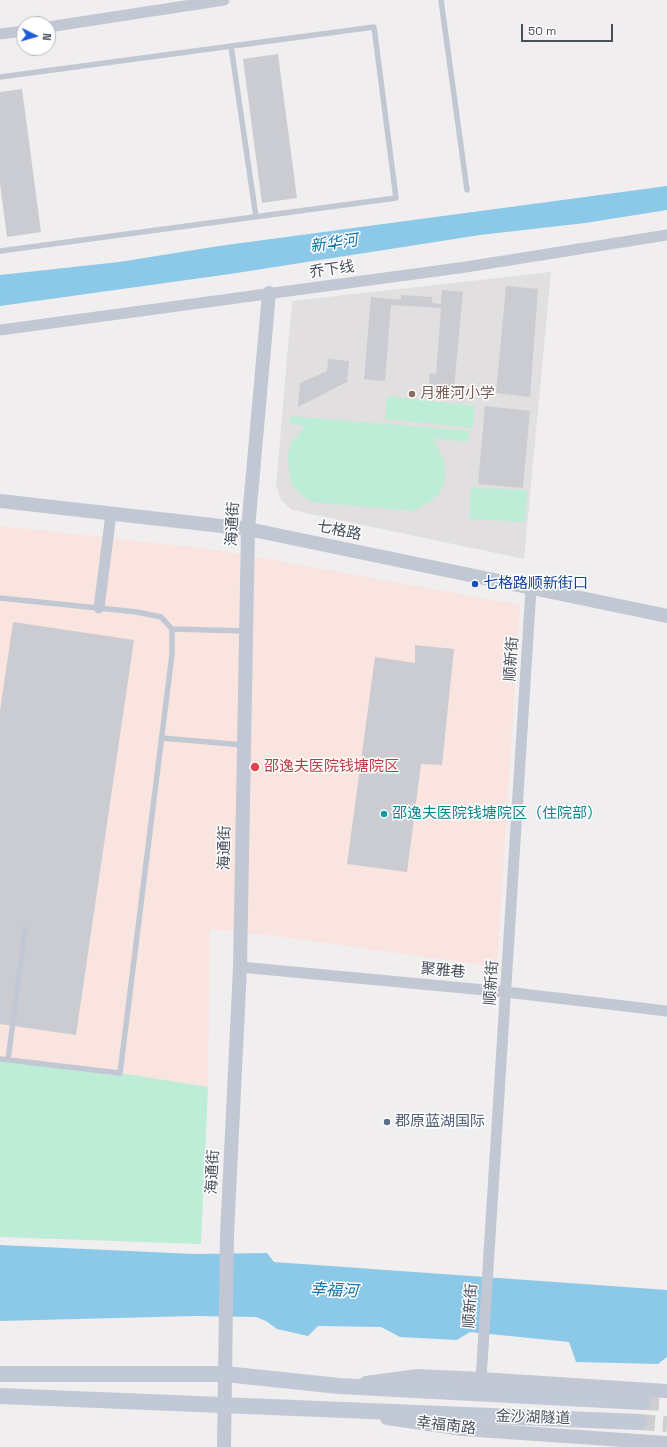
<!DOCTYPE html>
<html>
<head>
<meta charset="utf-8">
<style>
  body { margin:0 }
  #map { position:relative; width:667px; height:1447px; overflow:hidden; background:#f0eeee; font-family:"Space Grotesk",sans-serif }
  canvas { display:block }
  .north { position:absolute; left:16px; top:16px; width:40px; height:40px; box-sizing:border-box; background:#fff; border:1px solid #b5b9bd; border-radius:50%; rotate:95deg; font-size:11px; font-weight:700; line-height:16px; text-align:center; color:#474f5b }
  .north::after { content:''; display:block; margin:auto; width:14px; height:18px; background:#1f58d9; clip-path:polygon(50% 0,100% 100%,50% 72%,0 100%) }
  .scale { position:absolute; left:521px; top:24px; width:92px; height:18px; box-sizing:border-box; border:2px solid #474f5b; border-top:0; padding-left:5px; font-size:12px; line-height:14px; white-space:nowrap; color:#474f5b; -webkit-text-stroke:3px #fff; paint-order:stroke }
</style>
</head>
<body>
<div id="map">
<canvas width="667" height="1447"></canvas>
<div class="north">N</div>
<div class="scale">50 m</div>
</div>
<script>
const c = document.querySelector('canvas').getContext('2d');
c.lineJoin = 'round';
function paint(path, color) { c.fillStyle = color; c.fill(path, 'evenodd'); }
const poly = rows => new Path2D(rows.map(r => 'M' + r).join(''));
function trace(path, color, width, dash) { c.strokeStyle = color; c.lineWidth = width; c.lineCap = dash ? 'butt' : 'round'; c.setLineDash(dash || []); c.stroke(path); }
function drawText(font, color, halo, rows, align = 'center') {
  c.font = font + ' "Space Grotesk","Noto Sans SC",sans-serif'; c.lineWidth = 3; c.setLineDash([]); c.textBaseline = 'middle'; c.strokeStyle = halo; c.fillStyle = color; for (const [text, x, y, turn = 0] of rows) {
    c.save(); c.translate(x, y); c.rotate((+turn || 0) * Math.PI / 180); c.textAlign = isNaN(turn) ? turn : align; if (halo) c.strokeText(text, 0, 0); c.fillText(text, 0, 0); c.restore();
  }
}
paint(poly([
  [551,272,524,559,292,510,281,500,276,486,292,301]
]), '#e1dfe0');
paint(poly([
  [0,526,218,550,520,605,497,967,277,936,210,929,208,1087,120,1073,0,1058]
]), '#fae4df');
paint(poly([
  [387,396,475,406,473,428,385,419],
  [290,416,469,431,468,442,433,438,444,461,445,477,441,491,432,500,414,511,312,502,301,495,291,483,289,471,288,456,291,443,305,426,289,423],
  [471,488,527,490,525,522,469,519],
  [0,1058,120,1073,208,1087,201,1244,0,1237]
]), '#bdedd6');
paint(poly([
  [667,186,667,210,585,223,480,235,230,274,0,306,0,275,119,262,219,246],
  [0,1245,193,1254,267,1253,274,1262,667,1290,667,1357,658,1364,576,1362,569,1342,470,1332,457,1340,400,1337,381,1327,318,1326,308,1336,277,1329,266,1321,256,1317,195,1316,0,1321]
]), '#8cc9e8');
paint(poly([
  [278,54,297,198,262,203,243,59],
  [22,89,41,232,7,237,0,184,0,92],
  [506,286,538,289,530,397,496,393],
  [442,290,463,292,454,388,429,385,430,373,436,374,441,308,391,305,385,381,364,379,371,297,401,300,401,295,432,297,432,303,441,304],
  [328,359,349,361,347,382,298,407,300,383,327,371],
  [485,406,530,411,523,488,478,484],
  [13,622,134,640,76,1035,0,1024,0,711],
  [415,645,454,649,442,765,421,764,407,872,347,864,375,657,415,663]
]), '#cbccd2');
trace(poly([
  [643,1402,667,1403],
  [639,1422,667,1424]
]), '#ceced1', 16, [16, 8]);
trace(poly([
  [441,0,467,190],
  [231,46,256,217],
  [0,77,374,27,396,198,0,251],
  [0,598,137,612,161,617,172,629,172,654,120,1073,0,1059],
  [172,629,246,631],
  [162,738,243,745],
  [8,1060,25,929]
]), '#c2c8d3', 5.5);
trace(poly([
  [48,27,224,0],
  [0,34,24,31],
  [0,330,466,267,667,235],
  [99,608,111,514],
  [240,967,506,992,667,1011],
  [481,1379,531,589]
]), '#c2c8d3', 11);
trace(poly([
  [0,501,248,529,667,616],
  [366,1383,418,1376,481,1379,667,1391],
  [387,1418,463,1429,667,1443],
  [224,1447,227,1235,240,967,248,529,269,293]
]), '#c2c8d3', 14);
trace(poly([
  [0,1374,225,1374,339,1386,643,1402],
  [0,1396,639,1422]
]), '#c1c8d6', 16);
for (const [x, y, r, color] of [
  [412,394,4,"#8d6e63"],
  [475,584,4,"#1a4fb4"],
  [255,767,5,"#e0444e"],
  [384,814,4,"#0f9aa8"],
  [387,1122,4,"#5c6f8a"]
]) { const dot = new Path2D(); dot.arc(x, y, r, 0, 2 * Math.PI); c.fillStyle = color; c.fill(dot); trace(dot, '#fff', 1.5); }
drawText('15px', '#474f5b', '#fff', [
  ["乔下线",332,270,-8],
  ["海通街",233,524,-87],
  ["七格路",339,531,12],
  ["顺新街",512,659,-86],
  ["海通街",225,848,-89],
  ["聚雅巷",443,971,5],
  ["顺新街",492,983,-86],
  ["海通街",213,1172,-87],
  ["顺新街",471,1306,-86],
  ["金沙湖隧道",533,1418,2],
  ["幸福南路",446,1426,7]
]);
drawText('15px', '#785e54', '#fff', [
  ["月雅河小学",420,394]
], 'left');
drawText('15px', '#164399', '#fff', [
  ["七格路顺新街口",483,584]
], 'left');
drawText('15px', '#be3a42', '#fff', [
  ["邵逸夫医院钱塘院区",264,767]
], 'left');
drawText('15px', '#0d838f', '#fff', [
  ["邵逸夫医院钱塘院区（住院部）",392,814]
], 'left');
drawText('15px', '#4e5e75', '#fff', [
  ["郡原蓝湖国际",395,1122]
], 'left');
drawText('italic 16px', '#1172a3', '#fff', [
  ["新华河",334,244,-8],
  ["幸福河",334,1291,3]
]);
</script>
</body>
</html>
